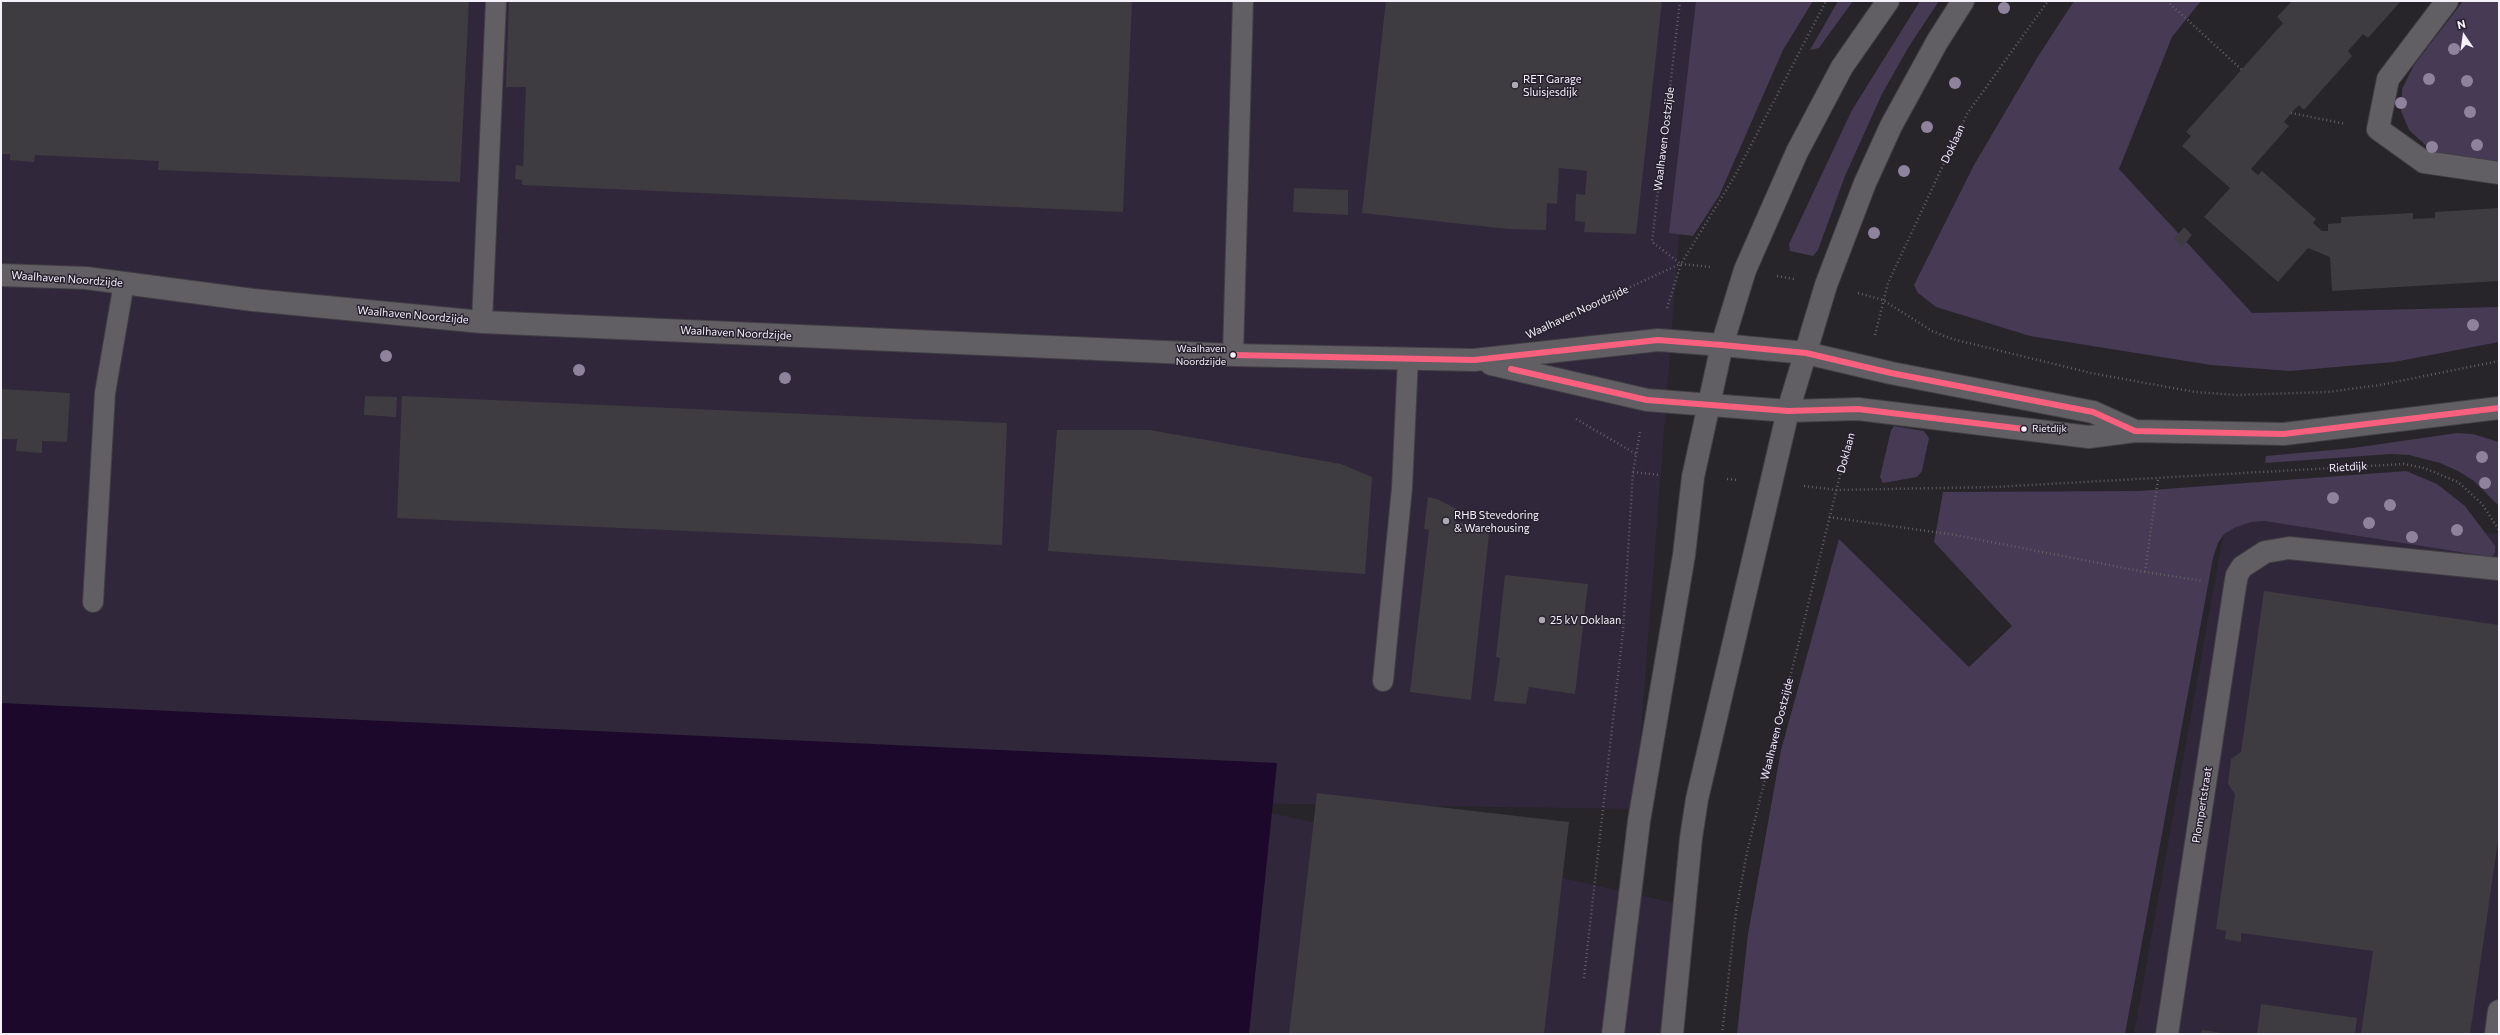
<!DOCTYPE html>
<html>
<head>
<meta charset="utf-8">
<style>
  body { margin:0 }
  #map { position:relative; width:2500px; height:1035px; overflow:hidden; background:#27242a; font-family:Commissioner,sans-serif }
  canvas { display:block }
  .frame { position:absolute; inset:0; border:2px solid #f5f1fb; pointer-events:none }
  .north { position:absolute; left:2444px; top:16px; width:40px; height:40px; -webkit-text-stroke:3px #27202e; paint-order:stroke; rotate:347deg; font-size:11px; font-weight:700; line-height:16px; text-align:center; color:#f5f1fb }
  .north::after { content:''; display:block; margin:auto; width:14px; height:18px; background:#f5f1fb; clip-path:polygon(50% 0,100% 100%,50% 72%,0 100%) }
</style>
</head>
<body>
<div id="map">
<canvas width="2500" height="1035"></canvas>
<div class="frame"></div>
<div class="north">N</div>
</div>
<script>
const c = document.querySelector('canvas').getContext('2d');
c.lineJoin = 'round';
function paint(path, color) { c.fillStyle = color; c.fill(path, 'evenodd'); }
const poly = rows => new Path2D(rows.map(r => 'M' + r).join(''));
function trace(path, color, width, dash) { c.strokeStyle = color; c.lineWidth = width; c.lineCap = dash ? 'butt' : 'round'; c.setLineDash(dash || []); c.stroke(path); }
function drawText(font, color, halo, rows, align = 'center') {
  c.font = font + ' Commissioner,sans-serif'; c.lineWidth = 3; c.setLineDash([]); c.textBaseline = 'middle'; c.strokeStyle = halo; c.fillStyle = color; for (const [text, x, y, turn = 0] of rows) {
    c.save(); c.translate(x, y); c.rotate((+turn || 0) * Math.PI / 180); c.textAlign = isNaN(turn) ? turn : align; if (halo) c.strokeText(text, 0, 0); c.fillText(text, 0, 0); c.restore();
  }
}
paint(poly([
  [1,1,1697,1,1635,809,1158,802,1,750],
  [2229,502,2499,534,2499,1034,2134,1034],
  [1231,804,1697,908,1680,1034,1202,1034]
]), '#31273a');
paint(poly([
  [1696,1,1813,1,1783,50,1719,196,1693,236,1669,233],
  [1838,1,1853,1,1819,48,1810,50],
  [1920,1,1939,1,1908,48,1882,94,1845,176,1818,250,1813,256,1790,251,1789,244,1852,110],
  [2074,1,2201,1,2172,37,2119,169,2252,313,2499,307,2499,342,2394,362,2290,371,2211,365,2030,336,1936,307,1918,293,1914,285,1974,165,2037,58],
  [2463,1,2499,1,2499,162,2447,156,2431,150,2409,130,2401,111,2402,89,2414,65],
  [1894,426,1924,431,1929,438,1922,471,1917,477,1883,483,1880,477,1891,430],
  [2457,433,2473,434,2499,442,2499,506,2474,481,2458,471,2440,463,2409,455,2391,454,2265,463,2266,456,2353,448],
  [2406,471,2437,484,2465,506,2495,546,2495,553,2491,557,2265,521,2251,522,2236,527,2224,534,2218,543,2213,558,2125,1034,1737,1034,1748,934,1781,750,1839,539,1969,667,2012,626,1934,542,1943,492,2139,491]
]), '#463a54');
paint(poly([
  [1,703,1277,763,1249,1034,1,1034]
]), '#1b082b');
paint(poly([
  [1,1,469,1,460,182,158,170,159,161,35,155,34,162,10,160,10,154,1,154],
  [509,1,1132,1,1123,212,522,185,522,180,515,179,516,165,523,166,526,87,506,87],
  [1386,1,1662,1,1636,234,1584,232,1585,222,1575,221,1576,194,1585,195,1587,171,1559,168,1557,204,1547,203,1546,230,1508,229,1362,213],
  [2292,1,2401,1,2368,38,2363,34,2348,51,2352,56,2304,110,2299,105,2291,113,2284,122,2289,126,2251,169,2258,175,2262,171,2316,219,2313,223,2322,231,2328,231,2328,224,2341,223,2341,217,2413,213,2413,219,2435,218,2435,212,2499,208,2499,281,2332,291,2330,257,2308,248,2278,282,2204,217,2230,188,2182,146,2191,136,2186,132,2283,23,2277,17],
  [1294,188,1348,190,1348,215,1293,212],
  [2184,227,2192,235,2182,247,2174,239],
  [1,389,70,393,67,442,42,441,42,453,16,451,17,439,1,439],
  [365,396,397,397,396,417,364,415],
  [402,396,1007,423,1002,545,397,518],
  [1057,430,1150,430,1341,464,1372,477,1365,574,1048,551],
  [1428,497,1437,499,1457,509,1455,522,1490,525,1471,700,1410,692,1429,530,1424,529],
  [1505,575,1588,584,1575,694,1529,687,1526,704,1494,701,1500,658,1496,657],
  [2264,591,2499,625,2499,834,2470,1034,2361,1034,2373,951,2241,933,2241,942,2225,939,2226,931,2216,929,2235,794,2228,784,2231,759,2241,752],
  [1317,793,1569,822,1544,1034,1289,1034],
  [2261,1004,2357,1018,2355,1034,2257,1034],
  [2202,1030,2222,1033,2222,1034,2201,1034]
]), '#3e3b41');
const lane = poly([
  [482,322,496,1],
  [1233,355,1243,1],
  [93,602,105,393,124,283],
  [1383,681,1402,488,1408,358]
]);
const street = poly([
  [2447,1,2388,79,2378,129,2424,162,2499,173],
  [1,275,86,278,253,300,482,322,1233,355,1474,360,1658,340,1722,345,1806,353,1891,373,2093,412,2135,431],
  [1491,364,1647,400,1788,411,1858,409,2089,437,2135,431,2284,434,2499,408],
  [2167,1034,2235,586,2237,575,2242,567,2265,552,2289,548,2499,569],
  [2496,1034,2499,1011]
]);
const secondary = poly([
  [1613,1034,1639,821,1684,555,1693,477,1722,345,1745,270,1797,152,1842,67,1888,1],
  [1672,1034,1691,838,1697,799,1788,411,1826,285,1865,183,1891,126,1937,42,1963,1]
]);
trace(lane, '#413f45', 22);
trace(street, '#413f45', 24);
trace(secondary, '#413f45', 24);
trace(poly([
  [1680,1,1652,242,1681,264],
  [2167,1,2242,70],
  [2291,113,2346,124],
  [1681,264,1711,267],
  [1777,276,1794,279],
  [1858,293,1883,300,1932,331,1952,339,2091,373,2195,392,2237,395,2328,392,2380,385,2499,361],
  [1667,308,1681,264,1736,174,1826,1],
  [1572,314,1680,264],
  [1875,335,1888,283,1967,114,2048,1],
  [1576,419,1636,454],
  [1633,472,1660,475],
  [1727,479,1738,480],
  [1804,486,1836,490,1995,487,2404,464,2424,468,2458,482,2482,504,2499,530],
  [1829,517,1955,535,2145,572,2203,581],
  [2145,572,2158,479],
  [1584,978,1623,631,1633,472,1640,432],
  [1722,1034,1736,912,1747,852,1848,443]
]), '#636066', 2.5, [1, 3]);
trace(lane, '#615f64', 20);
trace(street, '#615f64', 22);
trace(secondary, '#615f64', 22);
trace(poly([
  [1233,355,1474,360,1658,340,1722,345,1806,353,1891,373,2093,412,2135,431,2284,434,2499,408],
  [1511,369,1647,400,1788,411,1858,409,2024,429]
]), '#f8607d', 6);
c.fillStyle = '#8e829d';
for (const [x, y] of [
  [2004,8],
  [2454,49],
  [2429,79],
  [2467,81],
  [1955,83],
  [2401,103],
  [2470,112],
  [1927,127],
  [2477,145],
  [2432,147],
  [1904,171],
  [1874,233],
  [2473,325],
  [386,356],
  [579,370],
  [785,378],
  [2482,457],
  [2485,483],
  [2333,498],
  [2390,505],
  [2369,523],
  [2457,530],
  [2412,537]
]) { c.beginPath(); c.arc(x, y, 6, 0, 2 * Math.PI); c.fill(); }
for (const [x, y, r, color] of [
  [1515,85,4,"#ada9b2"],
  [1233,355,3.5,"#f5f1fb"],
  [2024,429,3.5,"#f5f1fb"],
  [1446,521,4,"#ada9b2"],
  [1542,620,4,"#ada9b2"]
]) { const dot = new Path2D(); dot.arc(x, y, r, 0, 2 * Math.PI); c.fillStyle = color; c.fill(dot); trace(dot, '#27202e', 1.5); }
drawText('10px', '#f5f1fb', '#27202e', [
  ["Waalhaven",1226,349],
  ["Noordzijde",1226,362],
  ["Rietdijk",2032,429,"left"]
], 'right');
drawText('11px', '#f5f1fb', '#27202e', [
  ["RET Garage",1523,79],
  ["Sluisjesdijk",1523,92],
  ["RHB Stevedoring",1454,515],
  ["& Warehousing",1454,528],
  ["25 kV Doklaan",1550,620]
], 'left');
drawText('11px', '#f5f1fb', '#27202e', [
  ["Waalhaven Oostzijde",1664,139,-83],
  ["Doklaan",1953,144,-65],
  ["Waalhaven Noordzijde",67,279,4],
  ["Waalhaven Noordzijde",1577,312,-25],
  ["Waalhaven Noordzijde",413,315,5],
  ["Waalhaven Noordzijde",736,333,3],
  ["Doklaan",1846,453,-75],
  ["Rietdijk",2348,467,-4],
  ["Waalhaven Oostzijde",1777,729,-76],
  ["Plompertstraat",2202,805,-81]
]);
</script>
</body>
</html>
